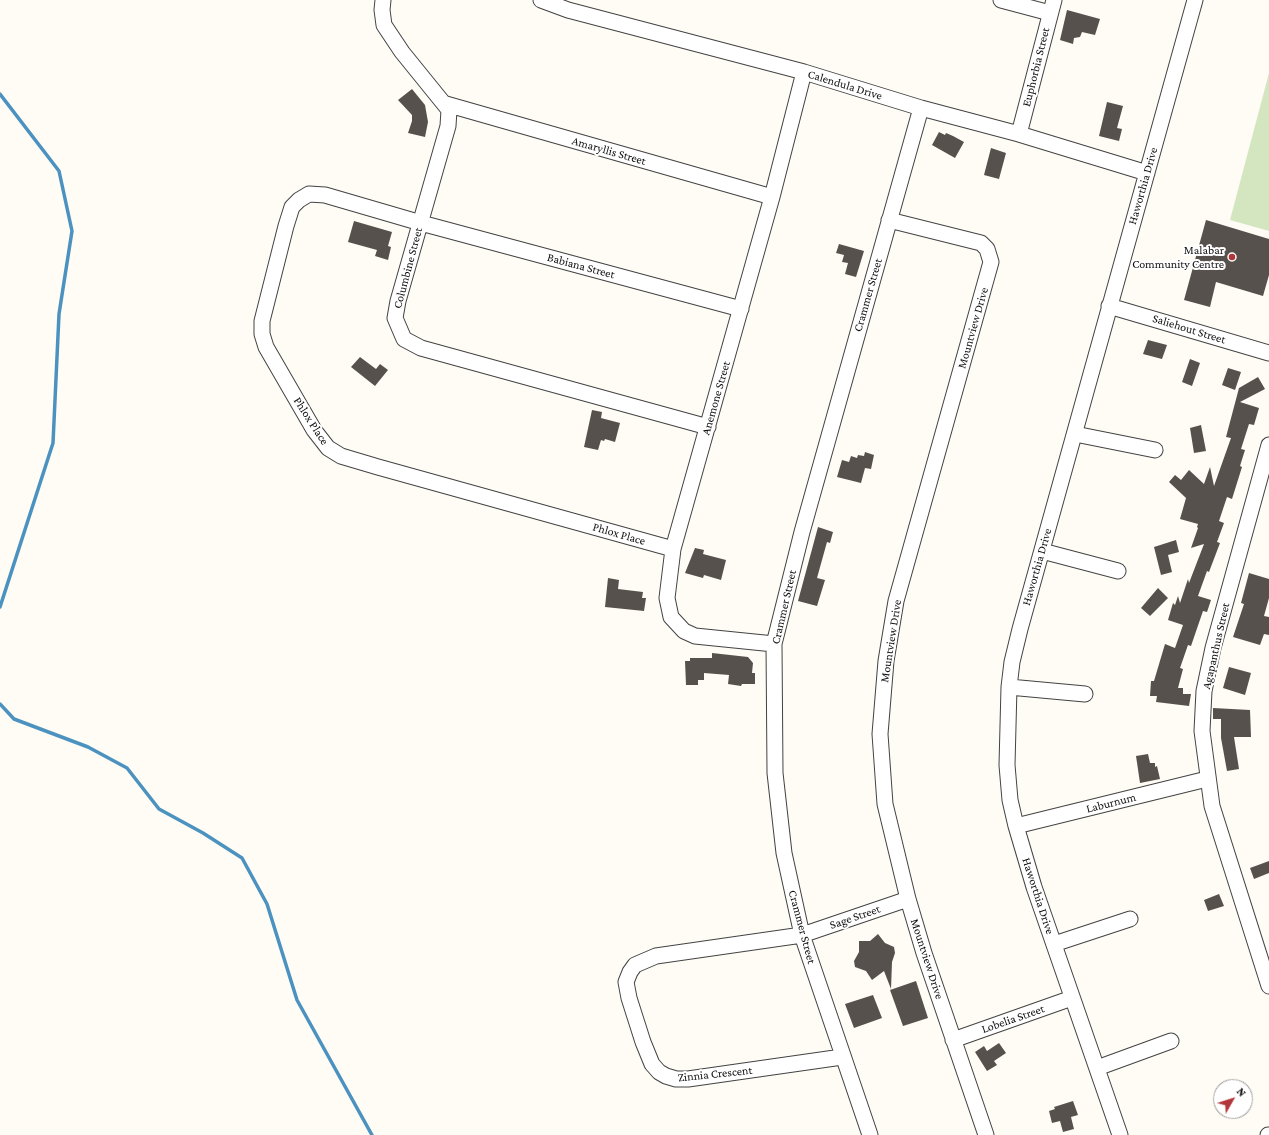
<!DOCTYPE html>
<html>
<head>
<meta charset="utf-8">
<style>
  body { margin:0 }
  #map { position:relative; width:1269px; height:1135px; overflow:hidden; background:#fefcf4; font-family:"Crimson Pro",serif }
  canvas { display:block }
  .north { position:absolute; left:1213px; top:1079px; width:40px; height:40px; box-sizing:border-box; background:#fff; border:1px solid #9f9f9f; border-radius:50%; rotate:51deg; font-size:11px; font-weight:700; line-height:16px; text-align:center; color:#101010 }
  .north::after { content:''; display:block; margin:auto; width:14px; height:18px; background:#b2353c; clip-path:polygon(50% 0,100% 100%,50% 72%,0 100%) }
</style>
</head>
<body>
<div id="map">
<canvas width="1269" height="1135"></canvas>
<div class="north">N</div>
</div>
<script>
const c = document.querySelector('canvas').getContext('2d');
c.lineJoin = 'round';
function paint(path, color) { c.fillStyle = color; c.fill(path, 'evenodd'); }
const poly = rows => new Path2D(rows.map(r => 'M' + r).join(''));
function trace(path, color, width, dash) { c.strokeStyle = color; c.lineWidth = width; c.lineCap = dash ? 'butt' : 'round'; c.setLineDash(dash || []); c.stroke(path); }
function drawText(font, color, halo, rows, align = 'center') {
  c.font = font + ' "Crimson Pro",serif'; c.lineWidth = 4; c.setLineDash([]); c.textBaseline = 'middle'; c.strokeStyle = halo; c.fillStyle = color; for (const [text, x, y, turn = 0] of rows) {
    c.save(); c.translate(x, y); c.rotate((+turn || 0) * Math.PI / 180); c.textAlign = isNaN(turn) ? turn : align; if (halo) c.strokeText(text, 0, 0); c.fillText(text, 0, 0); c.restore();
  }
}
paint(poly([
  [1269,73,1269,231,1230,220]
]), '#d4e6c0');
trace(poly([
  [0,94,59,171,72,231,59,314,53,443,0,607],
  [0,704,14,719,88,747,127,768,159,809,203,833,242,858,267,904,297,1000,372,1135]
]), '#4c92c0', 3.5);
paint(poly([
  [1067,10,1100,19,1095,35,1082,32,1080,37,1074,38,1073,44,1060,40],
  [412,89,425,105,428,122,425,137,408,133,412,121,412,115,398,100],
  [1107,102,1123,106,1117,128,1122,129,1119,141,1099,136],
  [939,132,945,135,946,133,953,136,964,142,955,158,932,145],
  [991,148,1006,153,999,179,984,175],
  [1206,220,1269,239,1269,275,1263,296,1216,282,1210,307,1184,300],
  [354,221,392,232,388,246,391,247,388,260,375,256,377,250,348,242],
  [839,244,864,251,856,277,845,274,848,263,842,262,844,255,836,253],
  [1148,340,1167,345,1162,359,1143,354],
  [360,357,376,369,380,364,388,370,375,386,351,367],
  [1190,359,1200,363,1192,386,1182,382],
  [1228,368,1241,372,1235,390,1222,385],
  [1258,377,1265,389,1240,402,1259,408,1254,425,1249,424,1241,449,1245,450,1240,466,1242,467,1232,499,1227,497,1219,521,1224,523,1217,542,1220,543,1209,572,1207,571,1198,596,1211,600,1207,612,1203,611,1191,646,1188,645,1180,668,1183,669,1178,688,1183,688,1183,694,1191,694,1189,706,1156,702,1157,696,1150,696,1151,681,1154,681,1165,644,1175,648,1183,625,1168,620,1173,603,1175,605,1178,596,1180,603,1188,579,1189,583,1204,544,1191,548,1198,528,1197,527,1198,524,1180,519,1186,498,1169,482,1175,475,1181,480,1189,470,1204,484,1210,467,1214,486,1231,438,1226,437,1239,388],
  [592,410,602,412,601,418,620,423,615,442,605,439,604,441,601,440,598,450,584,447],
  [1201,425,1206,451,1194,453,1190,428],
  [865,452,874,455,871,469,865,468,861,483,837,477,842,460,849,462,851,456,857,458,858,455,864,456],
  [818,527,833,532,830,543,827,542,817,578,825,580,817,606,798,601],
  [1176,540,1179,552,1168,555,1172,572,1161,575,1154,547],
  [695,548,704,550,703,554,726,560,721,580,704,575,703,578,685,573],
  [1249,573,1269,579,1269,598,1264,616,1269,617,1269,635,1264,634,1260,645,1233,637,1244,604,1241,603],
  [608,578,619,580,618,589,643,592,642,598,646,598,644,611,605,607],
  [1158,588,1168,598,1150,616,1141,608],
  [712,653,748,657,753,663,752,673,755,673,755,684,742,684,741,686,728,684,729,675,704,673,704,680,698,680,698,685,686,685,685,661,690,661,690,658,712,658],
  [1229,667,1251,673,1245,695,1223,688],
  [1213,708,1250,710,1251,737,1234,737,1239,769,1227,771,1221,738,1221,719,1213,719],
  [1148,754,1150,763,1155,763,1155,767,1157,766,1160,779,1140,783,1136,756],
  [1269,861,1269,873,1254,879,1250,868],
  [1219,894,1224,906,1208,911,1204,900],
  [878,934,885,943,894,947,895,953,892,962,891,989,884,971,872,980,866,971,855,967,854,961,859,952,859,941,870,941],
  [916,981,928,1018,903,1026,890,990],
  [873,995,882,1018,854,1028,845,1004],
  [999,1043,1006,1053,994,1061,997,1065,987,1071,975,1052,984,1046,987,1051],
  [1073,1101,1078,1115,1071,1117,1074,1129,1063,1132,1060,1121,1052,1123,1049,1111,1055,1109,1054,1107]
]), '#57514d');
const minor = poly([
  [383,0,382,10,384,25,402,52,449,110,448,126,398,301,395,318,404,339,421,348,708,427],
  [541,0,568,10,804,72,921,108,1019,134,1147,173],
  [1001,0,1050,13],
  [446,104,772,197],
  [1019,134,1054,0],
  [889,220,981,243,987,249,991,262,896,601,886,661,880,734,885,804,908,899,924,953,986,1135],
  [1109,306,1269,353],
  [1075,434,1155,450],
  [1269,445,1213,648,1204,691,1202,731,1212,806,1269,986],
  [673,549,378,467,341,456,328,448,314,430,266,347,262,334,262,321,286,226,292,207,299,200,309,194,325,195,421,223,741,309],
  [1042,551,1118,571],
  [774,644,695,636,684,631,671,617,667,598,673,549,772,197,804,72],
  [1009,687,1085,694],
  [1016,826,1207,779],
  [1054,944,1130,919],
  [953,1040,1072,998],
  [842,1057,688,1079,676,1079,666,1076,659,1072,652,1064,643,1042,629,998,626,982,630,972,635,965,656,956,802,935,908,899],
  [1097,1068,1171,1041],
  [870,1135,802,935,784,853,775,773,774,644,802,532,921,108],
  [1120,1135,1034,887,1016,826,1010,800,1007,765,1009,687,1012,662,1020,629,1195,0],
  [1268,1135,1269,1135]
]);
trace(minor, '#434343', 17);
trace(minor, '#fff', 15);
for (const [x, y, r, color] of [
  [1232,257,4,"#b2353c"]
]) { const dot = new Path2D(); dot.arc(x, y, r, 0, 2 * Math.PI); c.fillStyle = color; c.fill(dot); trace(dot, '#fff', 1.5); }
drawText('12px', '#101010', '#fff', [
  ["Euphorbia Street",1036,67,-76],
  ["Calendula Drive",845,85,17],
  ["Amaryllis Street",609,151,16],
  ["Haworthia Drive",1143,186,-74],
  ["Babiana Street",581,266,15],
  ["Columbine Street",408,268,-75],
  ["Crammer Street",868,295,-74],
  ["Mountview Drive",973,328,-74],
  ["Saliehout Street",1189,329,17],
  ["Anemone Street",716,398,-74],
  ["Phlox Place",311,421,57],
  ["Phlox Place",619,534,16],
  ["Haworthia Drive",1037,567,-74],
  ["Crammer Street",784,607,-77],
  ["Mountview Drive",891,641,-81],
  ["Agapanthus Street",1216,646,-77],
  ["Laburnum",1111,803,-14],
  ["Haworthia Drive",1038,896,72],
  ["Sage Street",855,917,-19],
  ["Crammer Street",802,927,75],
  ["Mountview Drive",927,959,72],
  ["Lobelia Street",1013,1019,-19],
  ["Zinnia Crescent",715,1074,-6]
]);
drawText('12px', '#101010', '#fff', [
  ["Malabar",1224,250],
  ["Community Centre",1224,264]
], 'right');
</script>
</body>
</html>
